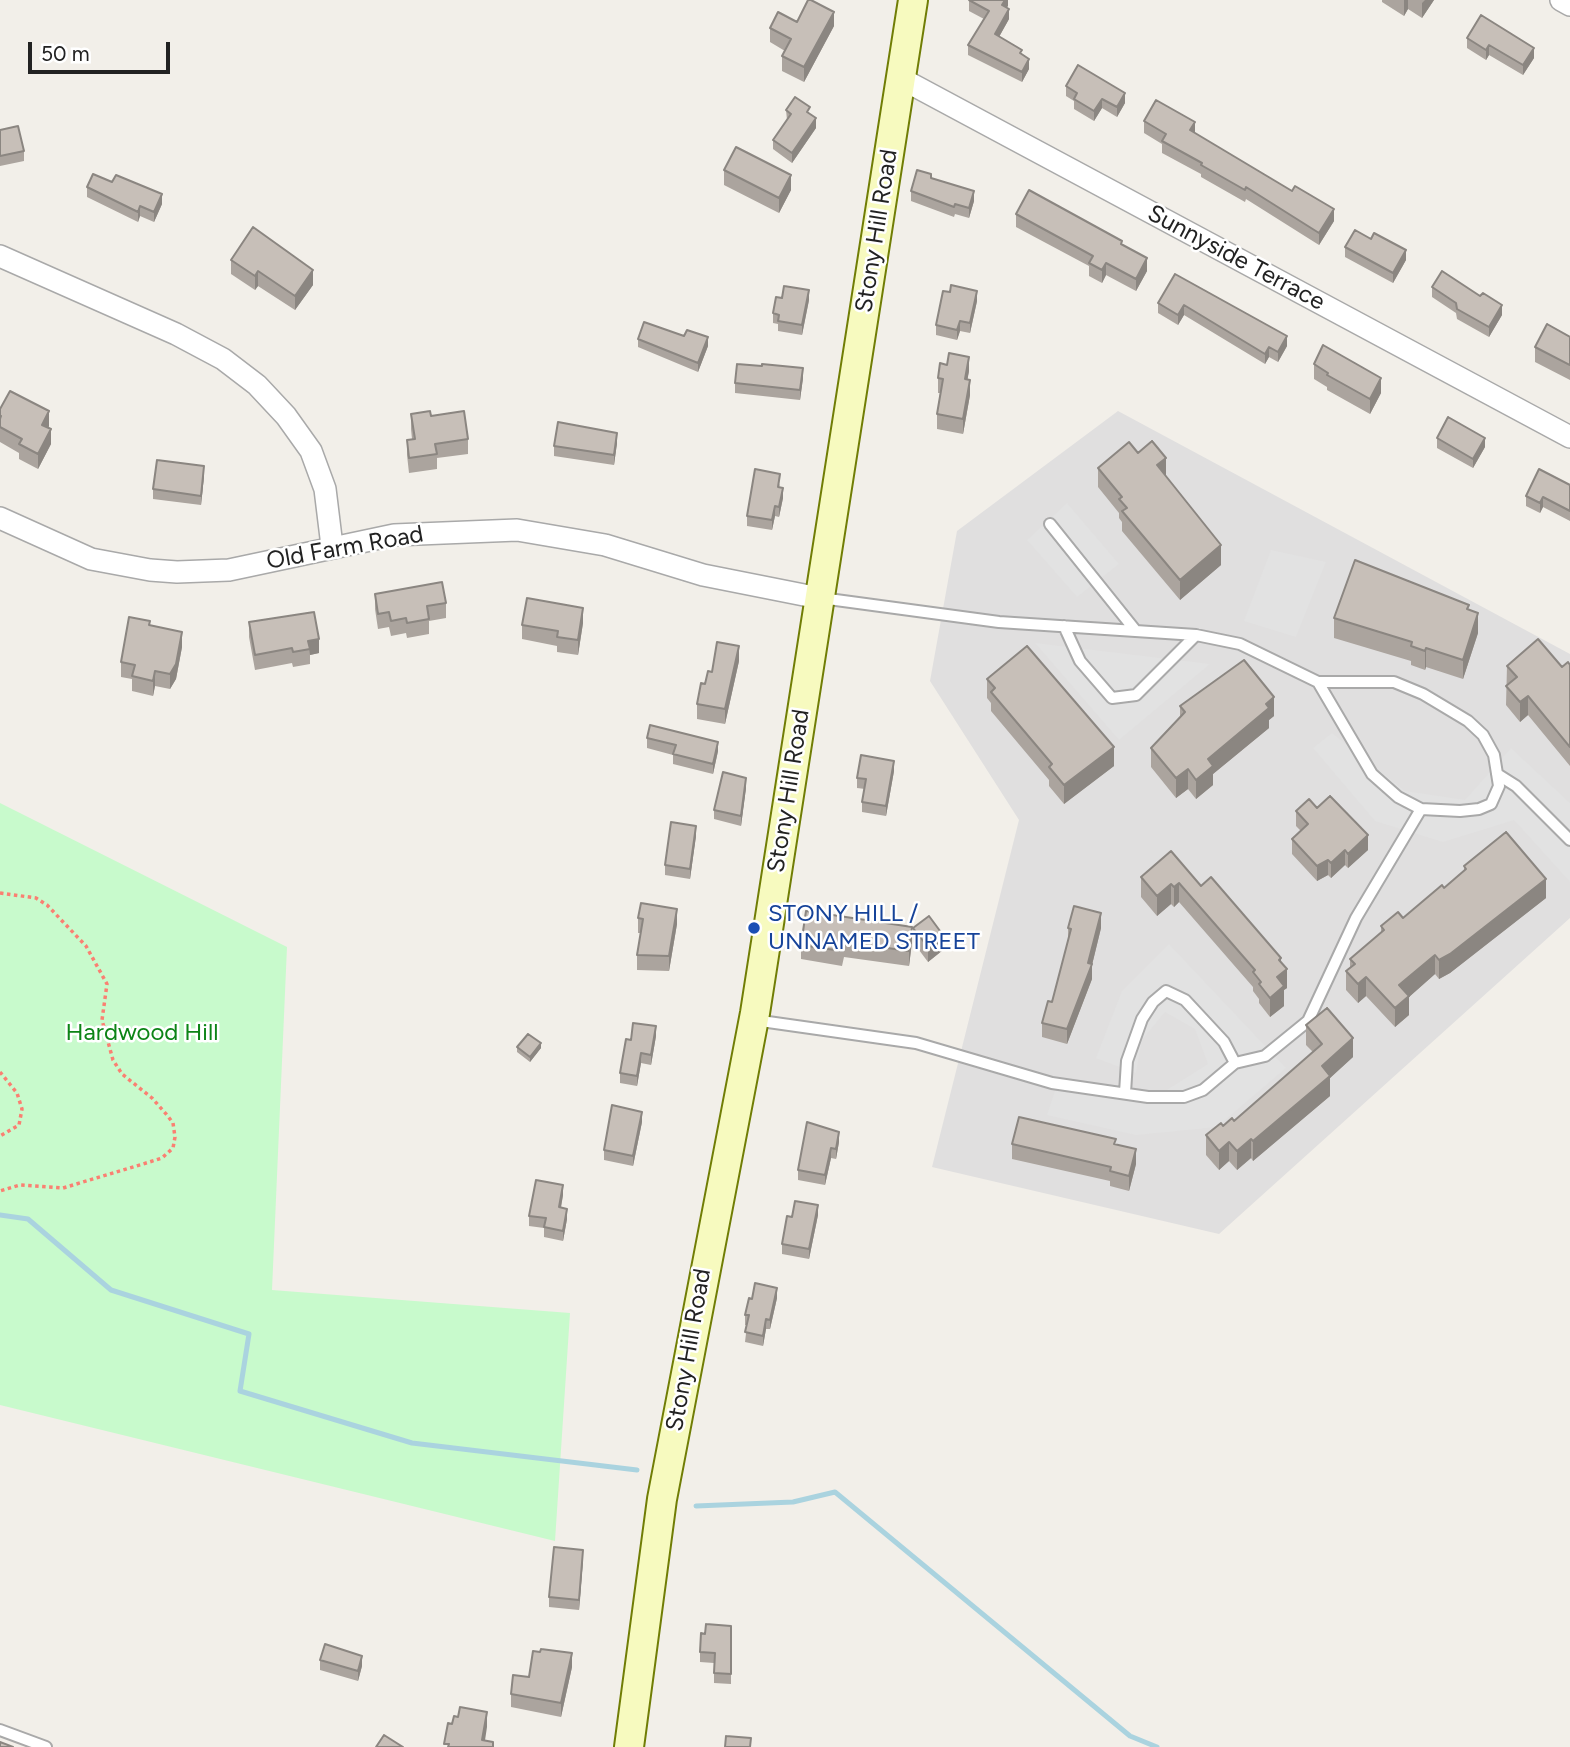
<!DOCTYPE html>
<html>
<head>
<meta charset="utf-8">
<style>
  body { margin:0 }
  #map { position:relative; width:1570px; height:1747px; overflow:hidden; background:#f2efe9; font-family:Figtree,sans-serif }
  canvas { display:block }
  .scale { position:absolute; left:28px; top:42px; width:142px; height:32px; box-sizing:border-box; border:4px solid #222; border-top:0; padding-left:9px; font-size:21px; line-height:24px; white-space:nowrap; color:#222; -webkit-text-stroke:5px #fff; paint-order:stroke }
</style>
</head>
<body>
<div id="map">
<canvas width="1570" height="1747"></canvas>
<div class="scale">50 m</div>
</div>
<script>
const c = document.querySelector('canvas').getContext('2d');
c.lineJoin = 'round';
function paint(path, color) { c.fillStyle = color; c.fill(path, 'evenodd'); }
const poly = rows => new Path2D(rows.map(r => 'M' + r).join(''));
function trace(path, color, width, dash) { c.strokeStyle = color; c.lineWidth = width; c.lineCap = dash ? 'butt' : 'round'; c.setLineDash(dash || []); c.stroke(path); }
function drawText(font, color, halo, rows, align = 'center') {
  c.font = font + ' Figtree,sans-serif'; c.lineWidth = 5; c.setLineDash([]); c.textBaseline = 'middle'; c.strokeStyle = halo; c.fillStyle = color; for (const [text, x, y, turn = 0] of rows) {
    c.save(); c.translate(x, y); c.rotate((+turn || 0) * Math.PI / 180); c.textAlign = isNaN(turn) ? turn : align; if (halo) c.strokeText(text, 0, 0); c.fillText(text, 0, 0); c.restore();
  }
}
paint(poly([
  [1118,411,1570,654,1570,918,1219,1234,932,1167,1019,820,930,681,957,531]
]), '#e0dfdf');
paint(poly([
  [0,803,287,947,272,1290,570,1313,555,1541,0,1405]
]), '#c8facc');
paint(poly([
  [1067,503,1119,564,1077,597,1027,540],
  [1271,550,1326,562,1296,637,1244,621],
  [1035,643,1210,664,1119,740],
  [1332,733,1405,791,1465,800,1511,748,1570,803,1570,882,1514,820,1443,842,1375,821,1313,748],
  [1169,944,1286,1068,1217,1127,1136,1135,1047,1115,1055,1091,1162,1093,1208,1064,1195,1029,1165,1012,1142,1040,1136,1073,1096,1058,1122,991]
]), '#e2e2e2');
trace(poly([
  [0,1215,28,1219,111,1290,249,1334,240,1391,412,1443,637,1470],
  [696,1506,793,1502,835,1492,1130,1736,1157,1747]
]), '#aad3df', 5);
const service = poly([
  [1050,524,1135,630],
  [821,598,999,622,1196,635,1240,644,1318,682,1372,774,1398,797,1421,809,1460,811,1479,809,1491,804,1499,786,1494,755,1483,735,1468,721,1423,694,1394,682,1318,682],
  [1064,626,1080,661,1112,698,1136,695,1196,635],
  [1497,774,1516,786,1570,840],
  [754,1020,916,1043,1052,1083,1148,1097,1184,1097,1203,1090,1235,1063,1224,1042,1185,1000,1166,991,1153,1002,1142,1019,1127,1061,1125,1093],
  [1235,1063,1265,1056,1308,1021,1356,918,1421,809],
  [0,1730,46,1747]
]);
const minor = poly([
  [1561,0,1570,5],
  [902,79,1570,437],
  [0,256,176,334,223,359,257,385,286,416,311,451,325,489,332,546],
  [0,518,91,559,150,570,177,572,229,570,394,535,517,530,605,545,703,575,819,598]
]);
const secondary = poly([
  [629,1747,662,1499,755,1013,913,0]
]);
trace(service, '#a9a9a9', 14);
trace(minor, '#a9a9a9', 24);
trace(secondary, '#707d05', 32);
trace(poly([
  [0,893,36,898,47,905,86,946,107,984,102,1020,113,1060,122,1074,152,1098,167,1115,173,1123,175,1137,173,1148,162,1158,143,1164,63,1188,20,1185,0,1191],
  [0,1072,17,1093,22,1109,19,1125,0,1136]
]), '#fa8072', 3.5, [3.5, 3.5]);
trace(service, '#fff', 10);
trace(minor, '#fff', 21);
trace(secondary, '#f7fabf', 28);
paint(poly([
  [1008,0,1007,7,1009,19,999,37,1022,54,1029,69,1022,82,968,55,968,45,984,19,969,11,969,1],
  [1382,0,1434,0,1422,18,1408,9,1404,16,1382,2],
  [797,22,834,26,804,82,782,71,782,56,785,51,770,42,770,28],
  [1467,38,1534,58,1523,75,1489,55,1486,60,1467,48],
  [1066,86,1125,103,1117,117,1102,108,1094,121,1074,109,1074,101,1066,96],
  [786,110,810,115,816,128,792,163,773,149,773,140,787,120],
  [1144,121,1195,133,1334,221,1319,245,1246,199,1245,202,1201,177,1201,174,1162,153,1162,144,1144,133],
  [0,130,24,151,24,161,0,166],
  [724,170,791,190,779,213,724,185],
  [931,178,974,201,969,218,955,214,954,217,911,201,911,191],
  [112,182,162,204,154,222,140,216,138,222,87,197,87,187],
  [1016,214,1122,244,1147,271,1136,291,1106,275,1102,283,1089,276,1089,266,1016,227],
  [1371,239,1406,260,1393,283,1345,257,1345,247],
  [231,260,313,285,295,310,258,286,255,290,231,274],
  [1175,274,1287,346,1278,362,1269,357,1265,364,1184,315,1178,325,1158,313,1158,303],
  [1432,287,1502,315,1489,337,1457,319,1456,313,1432,297],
  [950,292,977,301,970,333,960,331,957,340,936,335,936,325],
  [809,300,802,335,778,331,778,324,773,323,773,313],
  [1570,337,1570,380,1535,362,1535,347],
  [638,339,708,346,698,372,638,347],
  [1314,364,1381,393,1370,414,1327,390,1327,387,1314,379],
  [969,371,967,380,970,395,963,434,937,429,937,414,940,393,938,393,938,378],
  [803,378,800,400,735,393,735,383],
  [0,409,49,426,48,428,51,444,38,469,19,459,19,453,0,442],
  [411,414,431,416,468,439,468,454,437,458,437,469,409,473,407,455,407,440,412,439,411,429],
  [1437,438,1485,447,1473,468,1437,448],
  [617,443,614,465,554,456,554,446],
  [1138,453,1166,476,1221,565,1180,600,1122,531,1122,522,1119,518,1119,513,1098,487,1098,468],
  [204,476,201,505,153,499,153,489],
  [780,484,779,487,783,498,779,517,775,516,772,530,747,526,747,516],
  [1570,485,1570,521,1543,507,1540,513,1526,506,1526,496],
  [375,594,446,603,446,618,429,621,429,634,407,638,406,633,391,636,389,627,378,629,375,609],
  [1469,610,1478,633,1463,679,1426,667,1425,670,1411,665,1411,661,1334,638,1334,618],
  [249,622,319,653,310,655,310,664,293,667,292,663,255,670,249,637],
  [583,623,578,655,557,652,557,646,522,639,522,625],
  [150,625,182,647,176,679,170,689,155,686,153,696,132,691,132,679,121,677,121,662],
  [739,661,725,724,697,719,697,704,712,672],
  [1570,665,1570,766,1528,715,1520,722,1506,705,1507,666,1562,667],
  [987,679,1114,766,1064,804,1049,786,1049,780,991,711,991,703,987,698],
  [1180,706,1274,716,1269,720,1269,728,1213,774,1213,785,1196,799,1188,789,1176,798,1151,767,1151,748,1180,717],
  [647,738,718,751,713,774,673,764,673,755,647,748],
  [894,771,886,816,862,812,862,802,865,789,857,788,857,778],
  [746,788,741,826,714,819,714,810],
  [1317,808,1368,850,1348,868,1345,865,1331,878,1328,875,1317,881,1292,854,1292,839,1301,831,1296,826,1296,811],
  [696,836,690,879,665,875,665,865],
  [1464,866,1546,898,1450,973,1439,979,1435,974,1409,997,1409,1015,1395,1027,1366,996,1358,1003,1346,990,1346,971,1350,968,1350,959,1381,933,1381,926,1403,918,1444,888,1464,871],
  [1141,877,1201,886,1281,962,1287,988,1284,990,1284,1006,1270,1017,1259,1003,1259,999,1253,991,1253,987,1179,902,1174,907,1171,904,1157,916,1141,897],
  [638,918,677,924,669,971,637,970,637,955,641,933,638,933],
  [912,927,912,942,909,966,844,957,842,966,801,959,801,945],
  [913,928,943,950,928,962,913,942],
  [1068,928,1101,928,1092,965,1092,979,1067,1044,1042,1037,1042,1023,1052,1002,1068,941],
  [1306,1025,1353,1057,1330,1078,1330,1096,1253,1161,1251,1158,1237,1170,1229,1161,1219,1170,1206,1155,1206,1135,1223,1126,1234,1121,1313,1052,1306,1045],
  [656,1036,651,1065,641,1063,637,1086,620,1083,620,1073],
  [517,1047,541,1048,530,1062,517,1052],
  [642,1122,633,1166,604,1160,604,1150],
  [839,1142,836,1159,831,1158,825,1185,798,1180,798,1170],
  [1012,1144,1116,1144,1136,1164,1129,1191,1110,1186,1110,1181,1012,1159],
  [563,1195,561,1208,567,1219,563,1241,544,1237,544,1228,529,1226,529,1216],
  [818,1215,809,1259,782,1254,782,1244,792,1217],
  [777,1298,770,1329,766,1329,763,1346,745,1342,747,1325,745,1325,745,1315,752,1299],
  [583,1560,579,1610,549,1607,549,1597],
  [731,1626,731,1684,714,1683,714,1663,700,1662,700,1652,705,1634],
  [540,1652,572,1667,561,1717,511,1707,511,1694,529,1677],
  [320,1660,362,1666,358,1681,320,1670]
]), '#aba49e');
paint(poly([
  [1005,0,1008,0,1008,6,1002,15,1002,5],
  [1404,0,1408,0,1408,9,1404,16],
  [1425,0,1434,0,1422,18,1422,3],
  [1009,9,1009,19,995,44,995,34],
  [834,12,834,26,804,82,804,67],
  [1489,45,1489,55,1486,60,1486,50],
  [1534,48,1534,58,1523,75,1523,65],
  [1029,59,1029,69,1022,82,1022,72],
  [1125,93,1125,103,1117,117,1117,107],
  [1102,99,1102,108,1094,121,1094,111],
  [816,118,816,128,792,163,792,153],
  [1195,122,1195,134,1190,130],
  [791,175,791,190,779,213,779,198],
  [974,191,974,201,969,218,969,208],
  [162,194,162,204,154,222,154,212],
  [140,206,140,216,138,222,138,212],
  [1334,209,1334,221,1319,245,1319,233],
  [1406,250,1406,260,1393,283,1393,273],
  [1147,258,1147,271,1136,291,1136,279],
  [1106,263,1106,275,1102,283,1102,270],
  [313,270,313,285,295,310,295,296],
  [258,271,258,286,255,290,255,276],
  [809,290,809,300,802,335,802,325],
  [977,291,977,301,970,333,970,323],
  [1184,305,1184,315,1178,325,1178,315],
  [1502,305,1502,315,1489,337,1489,327],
  [960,321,960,331,957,340,957,330],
  [1287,336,1287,346,1278,362,1278,352],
  [708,337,708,346,698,372,698,363],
  [1269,347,1269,357,1265,364,1265,354],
  [969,357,969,371,965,394,965,379],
  [803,368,803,378,800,400,800,390],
  [1381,378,1381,393,1370,414,1370,399],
  [970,380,970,395,963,434,963,419],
  [49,411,49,426,42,440,42,425],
  [51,429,51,444,38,469,38,454],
  [617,433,617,443,614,465,614,455],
  [1485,438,1485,447,1473,468,1473,459],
  [1166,458,1166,477,1157,465],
  [204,466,204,476,201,505,201,496],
  [783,488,783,498,779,517,779,507],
  [1543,497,1543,507,1540,513,1540,503],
  [775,506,775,516,772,530,772,520],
  [1221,545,1221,565,1180,600,1180,580],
  [583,608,583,623,578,655,578,640],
  [1478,613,1478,633,1463,679,1463,660],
  [182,632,182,647,176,679,170,689,170,674],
  [319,639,319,653,310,655,308,641],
  [739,646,739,661,725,724,725,709],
  [1426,648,1426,667,1425,670,1425,651],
  [155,671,155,686,153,696,153,681],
  [1528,696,1528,715,1520,722,1520,702],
  [1274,697,1274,716,1269,720,1269,728,1213,774,1213,785,1196,799,1196,780,1208,759],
  [718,742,718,751,713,774,713,764],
  [1114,747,1114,766,1064,804,1064,785],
  [894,761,894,771,886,816,886,806],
  [1188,769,1188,789,1176,798,1176,778],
  [746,778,746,788,741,826,741,816],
  [696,826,696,836,690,879,690,869],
  [1368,835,1368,850,1348,868,1348,854],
  [1345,850,1345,865,1331,878,1331,863],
  [1328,860,1328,875,1317,881,1317,866],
  [1546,879,1546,898,1450,973,1439,979,1439,960],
  [1179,883,1179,902,1174,907,1174,887],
  [1171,884,1171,904,1157,916,1157,896],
  [677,909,677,924,669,971,669,956],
  [1101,913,1101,928,1092,965,1092,979,1067,1044,1067,1029,1088,963],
  [912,927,912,942,909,966,909,951],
  [943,935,943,950,928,962,928,947],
  [1435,955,1435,974,1409,997,1409,1015,1395,1027,1395,1008,1399,985],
  [1281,958,1281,973,1287,969,1287,988,1284,990,1284,1006,1270,1017,1270,998,1277,977,1279,960],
  [1366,977,1366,996,1358,1003,1358,984],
  [656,1026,656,1036,651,1065,651,1055],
  [1353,1038,1353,1057,1330,1078,1330,1096,1253,1161,1253,1141,1322,1066],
  [541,1043,541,1048,530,1062,530,1057],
  [641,1053,641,1063,637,1086,637,1076],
  [642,1112,642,1122,633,1166,633,1156],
  [839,1132,839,1142,836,1159,836,1149],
  [1251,1139,1251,1158,1237,1170,1237,1151],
  [1229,1142,1229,1161,1219,1170,1219,1151],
  [831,1148,831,1158,825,1185,825,1175],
  [1136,1149,1136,1164,1129,1191,1129,1176],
  [563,1185,563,1195,559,1217,559,1207],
  [818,1205,818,1215,809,1259,809,1249],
  [567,1209,567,1219,563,1241,563,1231],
  [777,1288,777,1298,770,1329,770,1320],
  [766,1319,766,1329,763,1346,763,1336],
  [583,1550,583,1560,579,1610,579,1600],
  [572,1653,572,1667,561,1717,561,1703],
  [362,1656,362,1666,358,1681,358,1671],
  [487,1712,487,1727,484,1747,482,1740]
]), '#8b8681');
const building = poly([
  [808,0,811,0,834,12,804,67,782,56,791,39,770,28,778,12,797,22,808,0],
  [969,0,1005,0,1002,5,1009,9,995,34,1022,50,1020,53,1029,59,1022,72,968,45,989,11,969,0],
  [1481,15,1534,48,1523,65,1489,45,1486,50,1467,38,1481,15],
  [1078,65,1125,93,1117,107,1102,99,1094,111,1074,99,1077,93,1066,86,1078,65],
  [795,97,810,107,807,112,816,118,792,153,773,140,791,114,786,110,795,97],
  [1156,100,1195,122,1190,130,1292,191,1295,186,1334,209,1319,233,1246,187,1245,190,1201,165,1202,163,1162,141,1166,134,1144,121,1156,100],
  [18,126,24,151,0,156,0,130,18,126],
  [736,147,791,175,779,198,724,170,736,147],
  [917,170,931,174,931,178,974,191,969,208,955,204,954,207,911,191,917,170],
  [93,174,112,182,116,175,162,194,154,212,140,206,138,212,87,187,93,174],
  [1029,190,1122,241,1121,244,1147,258,1136,279,1106,263,1102,270,1089,263,1093,256,1016,214,1029,190],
  [253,227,313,270,295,296,258,271,255,276,231,260,253,227],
  [1355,230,1371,239,1374,233,1406,250,1393,273,1345,247,1355,230],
  [1442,271,1480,296,1483,293,1502,305,1489,327,1457,309,1456,303,1432,287,1442,271],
  [1175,274,1287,336,1278,352,1269,347,1265,354,1184,305,1178,315,1158,303,1175,274],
  [951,285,977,291,970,323,960,321,957,330,936,325,943,291,950,292,951,285],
  [784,286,809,290,802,325,778,321,779,315,773,313,776,297,782,298,784,286],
  [644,322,684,336,687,330,708,337,698,363,638,339,644,322],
  [1547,324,1570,337,1570,365,1535,347,1547,324],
  [1323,345,1381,378,1370,399,1327,375,1328,373,1314,364,1323,345],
  [949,353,969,357,965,379,970,380,963,419,937,414,943,379,938,378,940,363,947,365,949,353],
  [737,364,762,366,762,364,803,368,800,390,735,383,737,364],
  [10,391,49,411,42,425,51,429,38,454,19,444,22,439,0,427,0,419,1,416,0,415,0,409,10,391],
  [430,411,431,416,464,411,468,439,435,444,437,454,409,458,407,440,415,439,411,414,430,411],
  [1448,417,1485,438,1473,459,1437,438,1448,417],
  [558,422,617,433,614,455,554,446,558,422],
  [1152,441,1166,458,1157,465,1221,545,1180,580,1122,511,1127,508,1119,499,1122,497,1098,468,1129,442,1138,453,1152,441],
  [157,460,204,466,201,496,153,489,157,460],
  [755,469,780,474,778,487,783,488,779,507,775,506,772,520,747,516,755,469],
  [1539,469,1570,485,1570,511,1543,497,1540,503,1526,496,1539,469],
  [1355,560,1469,605,1467,609,1478,613,1463,660,1426,648,1425,651,1411,646,1412,642,1334,618,1355,560],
  [442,582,446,603,427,606,429,619,407,623,406,618,391,621,389,612,378,614,375,594,442,582],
  [527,598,583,608,578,640,557,637,558,631,522,625,527,598],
  [314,612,319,639,308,641,310,649,293,652,292,648,255,655,249,622,314,612],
  [129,617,150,621,149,625,182,632,176,664,170,674,155,671,153,681,132,676,135,665,121,662,129,617],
  [1538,639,1562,667,1568,662,1570,665,1570,747,1528,696,1520,702,1506,686,1517,677,1507,666,1538,639],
  [717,642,739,646,725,709,697,704,701,683,705,684,708,671,712,672,717,642],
  [1027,646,1114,747,1064,785,1049,767,1052,764,991,692,995,688,987,679,1027,646],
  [1244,660,1274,697,1266,704,1269,708,1208,759,1213,766,1196,780,1188,769,1176,778,1151,748,1185,712,1180,706,1244,660],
  [650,725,718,742,713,764,673,754,676,745,647,738,650,725],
  [861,755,894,761,886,806,862,802,866,779,857,778,861,755],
  [723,772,746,778,741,816,714,810,723,772],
  [1330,796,1368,835,1348,854,1345,850,1331,863,1328,860,1317,866,1292,839,1308,824,1296,811,1309,799,1317,808,1330,796],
  [671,822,696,826,690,869,665,865,671,822],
  [1506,832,1546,879,1450,954,1439,960,1435,955,1399,985,1409,996,1395,1008,1366,977,1358,984,1346,971,1355,964,1350,959,1384,930,1381,926,1398,912,1403,918,1442,885,1444,888,1466,869,1464,866,1506,832],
  [1171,851,1201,886,1211,877,1281,958,1279,960,1287,969,1277,977,1284,986,1270,998,1259,984,1261,982,1253,972,1255,970,1179,883,1174,887,1171,884,1157,896,1141,877,1171,851],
  [641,903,677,909,669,956,637,955,643,919,638,918,641,903],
  [1074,906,1101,913,1088,963,1092,964,1067,1029,1042,1023,1048,1001,1052,1002,1071,929,1068,928,1074,906],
  [806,911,912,927,909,951,844,942,842,951,801,945,806,911],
  [929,916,943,935,928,947,913,928,929,916],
  [1327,1008,1353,1038,1322,1066,1330,1076,1253,1141,1251,1139,1237,1151,1229,1142,1219,1151,1206,1135,1221,1123,1223,1126,1232,1118,1234,1121,1322,1044,1306,1025,1327,1008],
  [633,1023,656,1026,651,1055,641,1053,637,1076,620,1073,626,1039,631,1040,633,1023],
  [528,1034,541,1043,530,1057,517,1047,528,1034],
  [612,1105,642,1112,633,1156,604,1150,612,1105],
  [1019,1117,1116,1139,1114,1144,1136,1149,1129,1176,1110,1171,1111,1167,1012,1144,1019,1117],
  [807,1122,839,1132,836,1149,831,1148,825,1175,798,1170,807,1122],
  [536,1180,563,1185,559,1207,567,1209,563,1231,544,1227,546,1218,529,1216,536,1180],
  [795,1201,818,1205,809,1249,782,1244,787,1216,792,1217,795,1201],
  [755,1283,777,1288,770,1320,766,1319,763,1336,745,1332,749,1315,745,1315,749,1298,752,1299,755,1283],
  [554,1547,583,1550,579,1600,549,1597,554,1547],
  [706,1624,731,1626,731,1674,714,1673,715,1653,700,1652,701,1633,705,1634,706,1624],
  [325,1644,362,1656,358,1671,320,1660,325,1644],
  [541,1649,572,1653,561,1703,511,1694,513,1675,529,1677,533,1651,540,1652,541,1649],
  [460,1707,487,1712,482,1740,493,1742,493,1747,448,1747,449,1744,444,1744,448,1723,452,1724,454,1716,458,1717,460,1707],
  [384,1735,403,1747,376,1747,384,1735],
  [726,1736,751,1738,750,1747,725,1747,726,1736],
  [0,1742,13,1747,0,1747,0,1742]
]);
paint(building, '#c7bfb8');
trace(building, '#8b8681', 2);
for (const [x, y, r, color] of [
  [754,928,7,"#1a4fb4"]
]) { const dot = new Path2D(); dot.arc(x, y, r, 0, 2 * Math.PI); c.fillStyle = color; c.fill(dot); trace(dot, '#fff', 2.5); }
drawText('24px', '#222', '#fff', [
  ["Stony Hill Road",877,231,-81],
  ["Sunnyside Terrace",1236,258,28],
  ["Old Farm Road",345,548,-10],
  ["Stony Hill Road",789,791,-81],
  ["Stony Hill Road",689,1350,-80]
]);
drawText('24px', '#164399', '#fff', [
  ["STONY HILL /",768,914],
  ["UNNAMED STREET",768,942]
], 'left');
drawText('24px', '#0c8416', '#fff', [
  ["Hardwood Hill",142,1033]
]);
</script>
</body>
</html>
